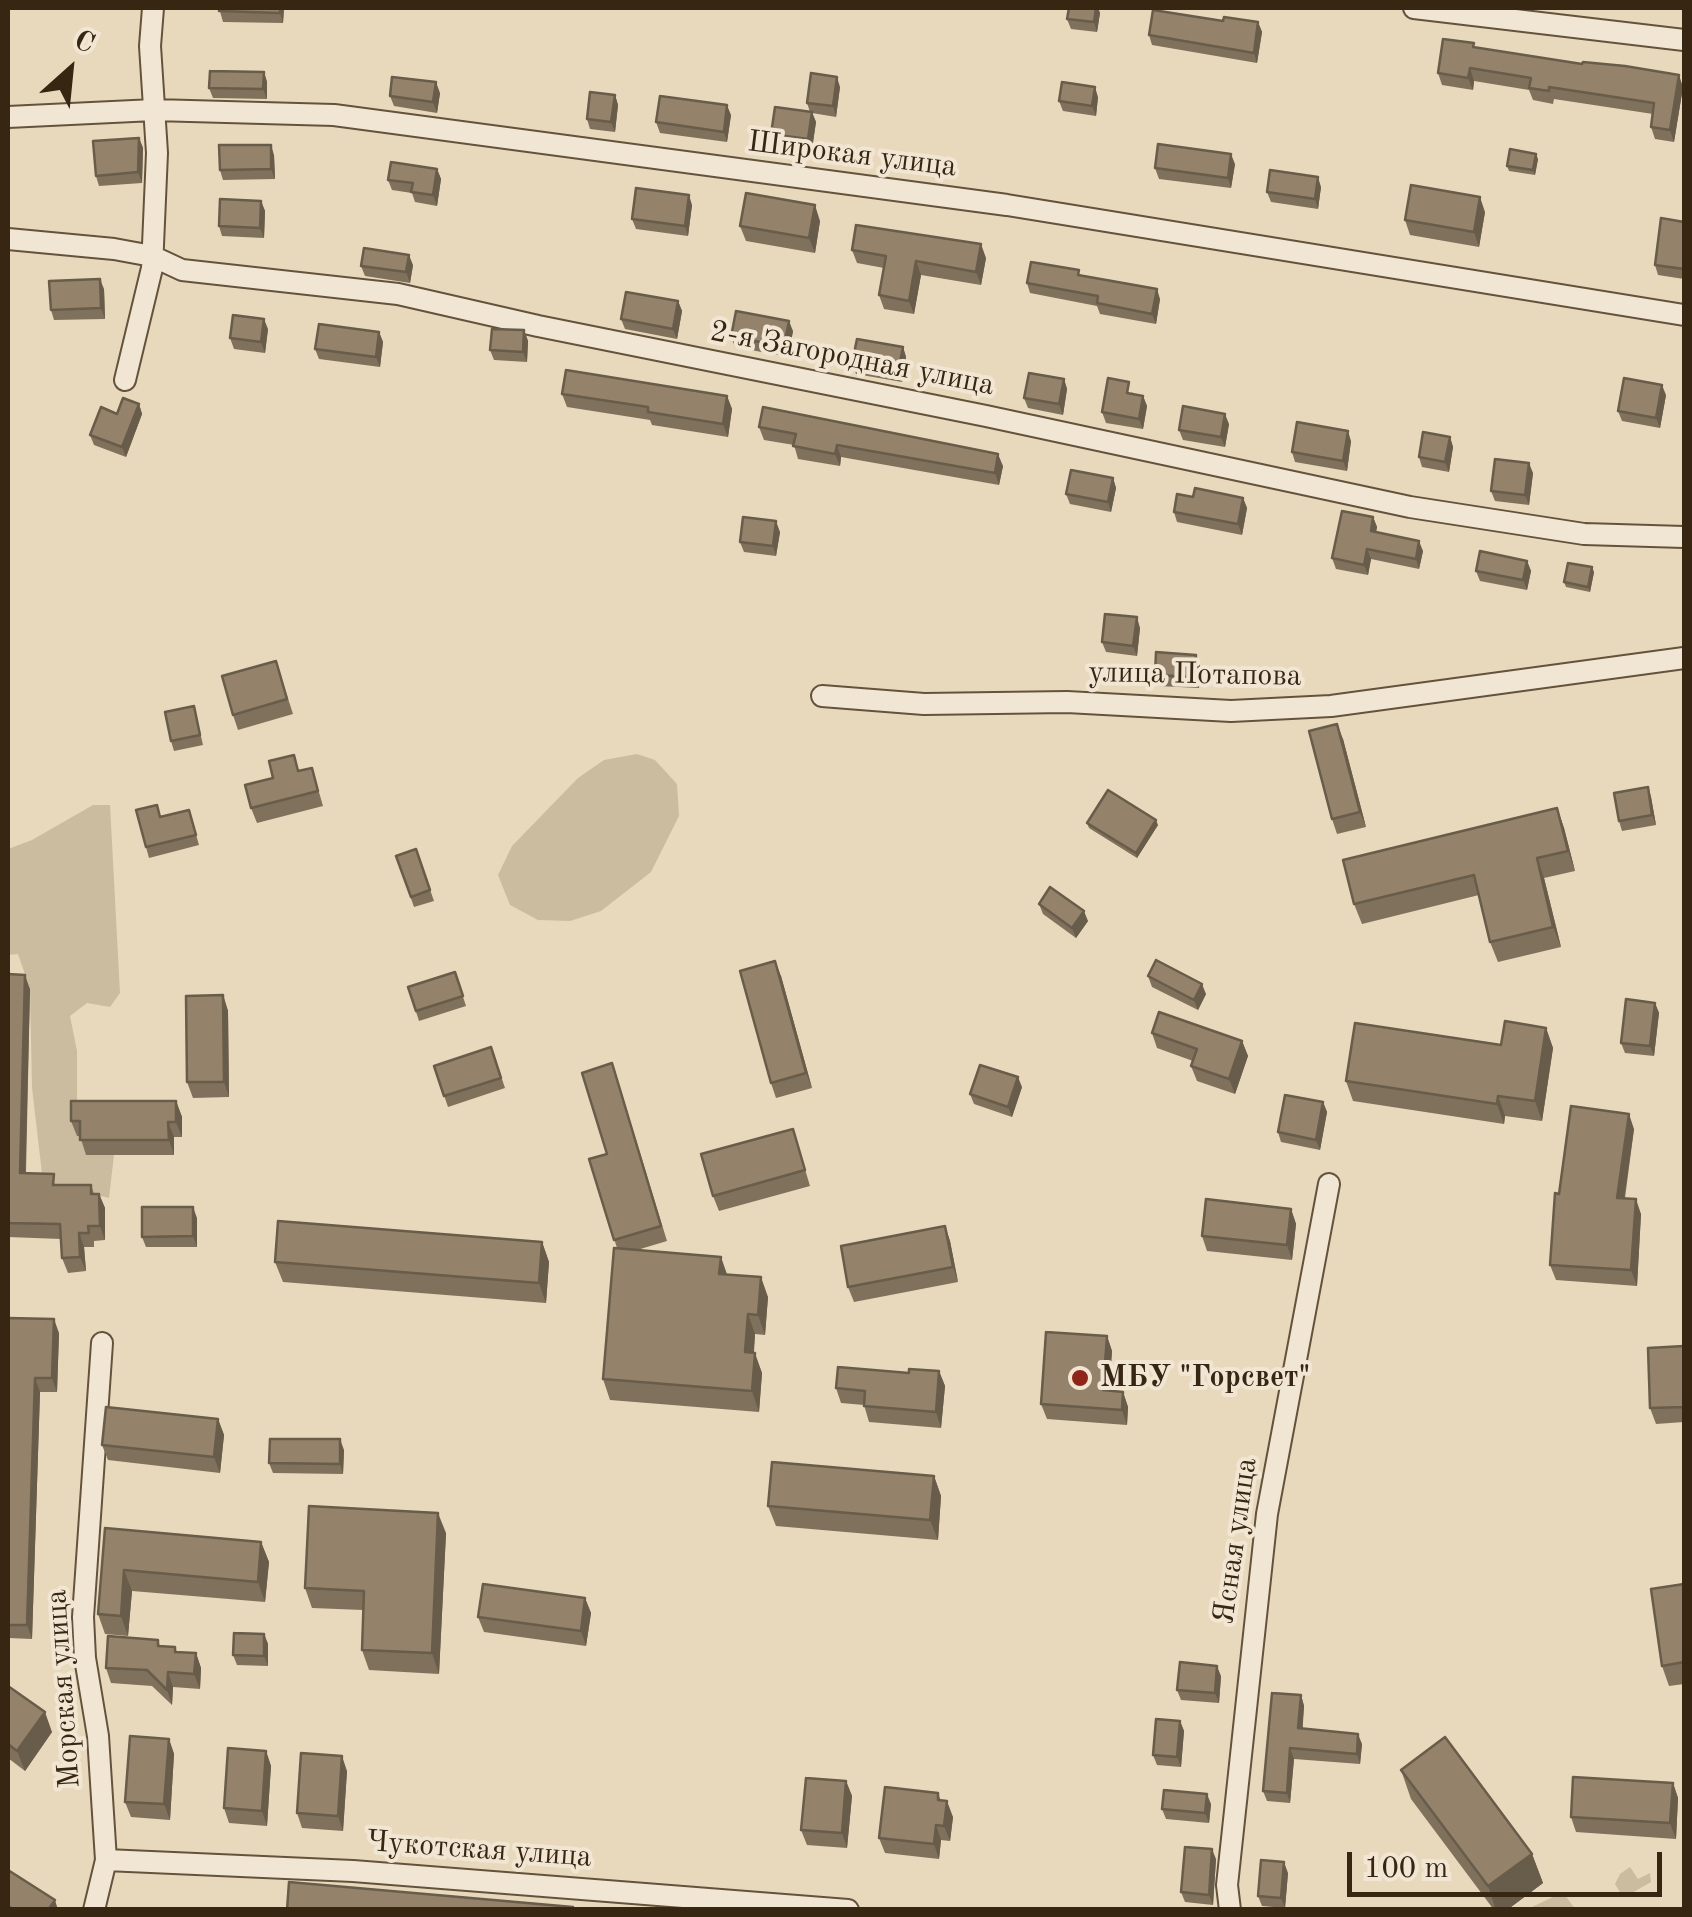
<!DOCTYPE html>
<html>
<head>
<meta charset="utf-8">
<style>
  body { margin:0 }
  #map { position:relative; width:1692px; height:1917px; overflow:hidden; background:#e9d9bc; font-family:"Old Standard TT",serif }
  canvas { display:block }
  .frame { position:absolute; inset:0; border:10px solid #372611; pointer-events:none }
  .north { position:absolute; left:20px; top:20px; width:100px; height:100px; -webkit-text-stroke:8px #f1e6d3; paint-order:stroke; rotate:27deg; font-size:28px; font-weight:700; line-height:40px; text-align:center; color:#372611 }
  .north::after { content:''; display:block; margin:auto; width:35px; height:45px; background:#372611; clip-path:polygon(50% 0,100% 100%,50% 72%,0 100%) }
  .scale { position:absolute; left:1347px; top:1852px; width:315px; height:45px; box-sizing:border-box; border:5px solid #372611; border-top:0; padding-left:12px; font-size:30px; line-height:35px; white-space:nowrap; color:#372611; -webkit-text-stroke:8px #f1e6d3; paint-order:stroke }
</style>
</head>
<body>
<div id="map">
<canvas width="1692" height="1917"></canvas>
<div class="frame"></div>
<div class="north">С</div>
<div class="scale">100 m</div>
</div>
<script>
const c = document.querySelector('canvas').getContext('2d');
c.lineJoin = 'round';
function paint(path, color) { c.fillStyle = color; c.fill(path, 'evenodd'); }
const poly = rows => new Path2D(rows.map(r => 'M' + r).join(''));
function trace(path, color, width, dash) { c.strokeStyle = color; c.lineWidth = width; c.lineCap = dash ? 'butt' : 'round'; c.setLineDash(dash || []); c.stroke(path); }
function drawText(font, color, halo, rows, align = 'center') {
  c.font = font + ' "Old Standard TT",serif'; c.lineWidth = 8; c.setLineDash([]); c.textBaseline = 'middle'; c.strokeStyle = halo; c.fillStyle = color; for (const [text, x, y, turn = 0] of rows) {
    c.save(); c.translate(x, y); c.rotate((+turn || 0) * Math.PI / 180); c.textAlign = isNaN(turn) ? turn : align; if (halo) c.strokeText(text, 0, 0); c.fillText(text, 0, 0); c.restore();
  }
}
paint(poly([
  [637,754,655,760,677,784,679,816,651,872,601,911,570,921,538,920,510,905,498,875,512,846,578,778,604,760],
  [93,805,110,805,120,993,110,1007,87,1003,70,1016,77,1051,77,1136,86,1136,86,1155,114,1155,109,1198,43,1182,32,1088,30,989,18,954,8,955,8,849,32,840],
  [1630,1867,1638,1879,1650,1873,1651,1882,1630,1894,1621,1894,1615,1884,1620,1874],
  [1563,1892,1575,1909,1528,1909]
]), '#cbbb9f');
const street = poly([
  [1414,8,1684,40],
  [8,117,154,110,334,115,1007,205,1684,315],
  [8,239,114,249,152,256,182,270,398,294,538,326,986,416,1410,507,1584,534,1684,537],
  [125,380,152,268,157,153,150,46,153,8],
  [822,696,924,704,1067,702,1231,711,1331,706,1684,658],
  [106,1860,353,1871,848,1910],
  [94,1910,106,1860,98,1736,85,1658,83,1617,102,1343],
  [1230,1910,1227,1885,1267,1514,1329,1184]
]);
trace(street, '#64533c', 24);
trace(street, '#f1e6d3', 20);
paint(poly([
  [219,8,284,8,283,23,223,22],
  [902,8,926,8,926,10],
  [1069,8,1098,8,1100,13,1097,32,1071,29,1067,19],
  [1223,21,1258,22,1262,32,1257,63,1152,45,1149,35],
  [1475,47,1683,87,1674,142,1655,139,1651,127,1653,114,1554,99,1553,104,1533,100,1529,90,1474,81,1473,90,1442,85,1438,73],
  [264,72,267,82,267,99,213,98,209,88],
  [840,87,836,117,812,113,816,122,812,149,775,144,771,134,810,112,807,103],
  [440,93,437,113,394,106,390,96],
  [615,95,618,105,615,132,590,129,587,119],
  [1098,97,1096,116,1063,111,1059,101],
  [731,115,727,142,660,133,656,122],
  [139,138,143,148,142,183,99,186,96,176],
  [274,155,275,179,223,180,220,170],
  [1538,159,1535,175,1509,171,1507,166],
  [1235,164,1231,188,1159,179,1155,168],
  [437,169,441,179,437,206,415,202,412,193,392,190,388,180],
  [1321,187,1318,209,1271,202,1267,192],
  [261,201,265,211,264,238,222,236,219,226],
  [692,205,688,236,636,229,632,219],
  [1485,212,1479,247,1410,235,1405,220],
  [820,221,815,253,746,241,740,226],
  [1684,222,1684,279,1658,275,1655,265],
  [852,250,986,258,981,285,921,275,914,314,884,309,879,295,884,268,857,263],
  [413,265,410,283,365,276,361,266],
  [1081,275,1160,299,1156,324,1100,314,1097,306,1030,293,1027,283],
  [104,289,105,319,54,320,51,310],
  [678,301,682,311,677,339,625,329,621,319],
  [268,329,265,353,234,349,230,338],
  [524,330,528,341,527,362,494,360,490,350],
  [793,331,788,357,735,347,731,337],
  [379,332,383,342,380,367,319,359,315,349],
  [903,347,906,357,902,382,856,374,852,363],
  [1064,379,1067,389,1063,415,1028,408,1024,398],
  [1133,392,1132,394,1143,396,1147,406,1143,429,1106,423,1102,412],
  [562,394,727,396,732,409,728,437,652,425,650,420,567,407],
  [1666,395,1660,428,1622,421,1618,411],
  [139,404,142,414,126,457,94,445,90,435],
  [1229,424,1225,447,1183,440,1179,430],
  [759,427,1003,466,999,485,841,457,840,466,798,459,794,445,764,440],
  [1450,437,1453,447,1449,472,1422,467,1419,457],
  [1351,441,1347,471,1295,462,1292,452],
  [1533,473,1529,505,1495,501,1491,491],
  [1113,478,1116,488,1111,512,1070,504,1066,494],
  [1193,497,1243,498,1247,508,1242,535,1177,522,1174,512],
  [1373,517,1377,527,1376,532,1423,551,1419,569,1371,559,1368,575,1336,569,1332,558],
  [780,532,776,556,744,552,740,542],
  [1527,561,1531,571,1527,590,1480,581,1476,571],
  [1594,572,1590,592,1566,587,1564,582],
  [1140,628,1137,656,1106,652,1102,642],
  [1196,655,1200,665,1199,688,1158,686,1155,675],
  [276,661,293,714,238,730,233,715],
  [194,706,203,745,174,751,171,741],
  [1343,739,1366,827,1337,834,1332,819],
  [312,768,323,806,257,823,251,808,299,771],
  [1648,787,1651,797,1656,825,1622,831,1619,821],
  [1557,808,1564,828,1575,871,1544,878,1561,947,1498,962,1490,942,1479,895,1362,924,1354,904],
  [189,810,199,845,149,858,146,847,161,816],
  [1087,823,1158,825,1137,858,1089,828],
  [416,849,434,901,414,907,396,856],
  [1039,904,1088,921,1076,938,1043,914],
  [455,972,466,1006,419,1021,408,987],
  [8,974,30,989,26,1173,58,1185,91,1185,94,1194,99,1194,105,1208,105,1240,94,1241,94,1247,84,1247,86,1271,68,1273,62,1258,61,1239,8,1237],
  [781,976,812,1088,776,1098,771,1083],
  [1148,976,1206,994,1198,1010,1152,987],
  [223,995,228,1011,229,1097,193,1098,187,1082],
  [1655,1003,1659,1013,1654,1056,1625,1053,1621,1043],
  [1546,1028,1553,1048,1542,1121,1505,1116,1504,1124,1353,1101,1346,1081,1501,1045],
  [1152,1033,1242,1041,1248,1056,1235,1094,1197,1081,1191,1066,1193,1061,1157,1048],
  [491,1047,505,1088,448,1107,434,1066],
  [617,1078,667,1241,637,1250,727,1274,768,1297,765,1335,755,1334,754,1353,762,1373,759,1412,610,1400,603,1379,617,1248,589,1159,607,1154],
  [1022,1087,1012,1117,974,1104,970,1094],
  [176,1101,182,1117,182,1137,174,1137,174,1155,86,1155,80,1136,77,1136,71,1121],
  [1323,1102,1327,1112,1320,1150,1281,1142,1278,1132],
  [793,1129,810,1186,719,1211,713,1196],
  [1634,1129,1625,1198,1641,1214,1637,1286,1556,1280,1550,1265,1559,1194],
  [1291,1209,1296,1224,1292,1260,1207,1251,1202,1236],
  [197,1218,197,1247,146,1247,142,1237],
  [945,1226,950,1241,958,1282,854,1302,848,1287],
  [542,1242,549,1262,546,1303,283,1282,275,1262],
  [8,1318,59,1333,57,1392,40,1392,32,1639,8,1638],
  [1107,1336,1112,1351,1109,1391,1123,1392,1128,1407,1127,1425,1047,1419,1041,1404],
  [1684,1346,1684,1422,1656,1424,1650,1408],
  [939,1371,945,1386,941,1428,869,1422,864,1405,841,1403,836,1388,909,1373],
  [218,1419,224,1435,220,1473,108,1460,102,1445],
  [344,1450,343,1474,273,1473,269,1463],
  [934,1476,941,1496,938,1540,776,1526,768,1506],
  [105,1528,261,1542,269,1562,265,1602,132,1591,128,1636,105,1634,98,1614],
  [446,1533,439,1674,369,1670,362,1650,363,1610,312,1608,305,1588],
  [1684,1584,1684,1684,1669,1686,1662,1666],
  [585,1598,591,1613,586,1646,484,1632,478,1617],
  [264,1634,268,1644,268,1666,237,1665,233,1655],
  [158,1640,160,1646,175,1647,177,1652,196,1653,201,1668,200,1689,173,1687,172,1705,152,1686,111,1683,106,1668],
  [1221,1676,1219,1703,1181,1700,1177,1690],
  [8,1686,52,1732,25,1771,8,1758],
  [1301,1695,1304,1706,1302,1729,1362,1744,1360,1764,1294,1759,1290,1803,1267,1801,1263,1791],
  [1180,1721,1184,1731,1181,1767,1157,1765,1153,1755],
  [169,1739,174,1754,170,1820,131,1817,125,1802],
  [266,1751,271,1766,267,1826,229,1823,224,1808],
  [1401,1770,1532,1854,1543,1883,1507,1910,1494,1910,1411,1799],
  [347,1771,343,1831,302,1828,297,1813],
  [846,1781,852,1796,847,1848,807,1845,801,1830],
  [1673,1783,1678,1798,1676,1839,1576,1832,1571,1817],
  [938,1793,941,1801,953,1817,950,1841,941,1840,939,1859,885,1853,879,1838],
  [1211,1804,1209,1823,1166,1819,1162,1809],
  [1216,1859,1213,1905,1185,1902,1181,1892],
  [1288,1873,1285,1908,1262,1906,1258,1896]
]), '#7f715b');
paint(poly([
  [280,8,284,8,283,23,280,13],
  [1096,8,1098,8,1100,13,1097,32,1094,22],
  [1258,22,1262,32,1257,63,1254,53],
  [1470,68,1474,81,1473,90,1468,78],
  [264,72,267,82,267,99,263,89],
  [1679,75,1683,87,1674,142,1670,130],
  [837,77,840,87,836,117,833,106],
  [436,82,440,93,437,113,433,102],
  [1095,87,1098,97,1096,116,1092,106],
  [615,95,618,105,615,132,611,122],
  [727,105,731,115,727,142,724,132],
  [812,112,816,122,812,149,808,139],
  [139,138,143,148,142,183,138,172],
  [271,145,274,155,275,179,271,169],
  [1231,154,1235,164,1231,188,1228,178],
  [1536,154,1538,159,1535,175,1533,170],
  [437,169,441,179,437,206,433,195],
  [1318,177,1321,187,1318,209,1315,199],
  [689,195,692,205,688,236,685,226],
  [1480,197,1485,212,1479,247,1474,232],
  [261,201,265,211,264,238,260,228],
  [815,205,820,221,815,253,809,238],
  [981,244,986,258,981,285,976,272],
  [409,255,413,265,410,283,406,272],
  [916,261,921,275,914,314,909,301],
  [100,279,104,289,105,319,101,308],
  [1157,289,1160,299,1156,324,1152,314],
  [678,301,682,311,677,339,673,329],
  [264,319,268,329,265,353,261,342],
  [789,321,793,331,788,357,784,346],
  [524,330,528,341,527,362,523,352],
  [379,332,383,342,380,367,376,357],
  [903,347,906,357,902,382,898,372],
  [1064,379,1067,389,1063,415,1059,404],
  [1662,385,1666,395,1660,428,1656,418],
  [727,396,732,409,728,437,723,424],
  [1143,396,1147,406,1143,429,1139,419],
  [139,404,142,414,126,457,122,447],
  [1225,414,1229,424,1225,447,1221,437],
  [1348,431,1351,441,1347,471,1343,461],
  [1450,437,1453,447,1449,472,1445,462],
  [837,445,841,457,840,466,835,454],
  [998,454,1003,466,999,485,995,473],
  [1529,463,1533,473,1529,505,1525,495],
  [1113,478,1116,488,1111,512,1108,502],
  [1243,498,1247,508,1242,535,1238,524],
  [1373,517,1377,527,1374,541,1371,531],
  [776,521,780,532,776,556,773,546],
  [1419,541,1423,551,1419,569,1416,559],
  [1367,549,1371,559,1368,575,1364,565],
  [1527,561,1531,571,1527,590,1523,580],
  [1592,567,1594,572,1590,592,1588,587],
  [1137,617,1140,628,1137,656,1133,646],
  [1196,655,1200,665,1199,688,1195,677],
  [1337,724,1343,739,1366,827,1360,812],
  [1648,787,1651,797,1656,825,1652,815],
  [1557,808,1564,828,1575,871,1568,851],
  [1156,820,1158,825,1137,858,1136,853],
  [1537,858,1544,878,1561,947,1553,927],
  [1084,911,1088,921,1076,938,1072,928],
  [775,961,781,976,812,1088,806,1073],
  [25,975,30,989,25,1187,20,1173],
  [1202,984,1206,994,1198,1010,1194,1000],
  [223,995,228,1011,229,1097,224,1082],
  [1655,1003,1659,1013,1654,1056,1650,1046],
  [1546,1028,1553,1048,1542,1121,1535,1101],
  [1242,1041,1248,1056,1235,1094,1229,1079],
  [1018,1077,1022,1087,1012,1117,1008,1107],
  [1498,1096,1505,1116,1504,1124,1497,1104],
  [176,1101,182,1117,182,1137,176,1122],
  [1323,1102,1327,1112,1320,1150,1316,1140],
  [1629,1114,1634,1129,1622,1213,1617,1198],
  [168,1122,174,1137,174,1155,169,1140],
  [99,1194,105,1208,105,1240,100,1226],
  [1636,1199,1641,1214,1637,1286,1631,1270],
  [193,1207,197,1218,197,1247,193,1236],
  [1291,1209,1296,1224,1292,1260,1287,1245],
  [945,1226,950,1241,958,1282,953,1267],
  [79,1233,84,1247,86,1271,80,1257],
  [542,1242,549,1262,546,1303,539,1283],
  [721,1257,728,1277,719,1274],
  [761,1277,768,1297,765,1335,758,1315],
  [748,1314,755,1334,752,1372,745,1352],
  [54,1319,59,1333,57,1392,52,1378],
  [1107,1336,1112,1351,1108,1405,1103,1390],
  [755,1353,762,1373,759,1412,752,1391],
  [939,1371,945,1386,941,1428,936,1412],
  [35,1378,40,1392,32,1639,27,1625],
  [1123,1392,1128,1407,1127,1425,1122,1410],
  [218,1419,224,1435,220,1473,214,1457],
  [340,1439,344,1450,343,1474,340,1464],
  [934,1476,941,1496,938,1540,930,1520],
  [438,1513,446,1533,439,1674,432,1653],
  [261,1542,269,1562,265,1602,258,1582],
  [124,1570,132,1591,128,1636,121,1616],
  [585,1598,591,1613,586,1646,581,1631],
  [264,1634,268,1644,268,1666,264,1656],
  [196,1653,201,1668,200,1689,194,1674],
  [1217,1666,1221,1676,1219,1703,1215,1693],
  [168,1672,173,1687,172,1705,167,1690],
  [1301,1695,1304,1706,1302,1739,1298,1728],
  [45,1712,52,1732,25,1771,17,1751],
  [1180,1721,1184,1731,1181,1767,1177,1757],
  [1358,1734,1362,1744,1360,1764,1357,1754],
  [169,1739,174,1754,170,1820,164,1804],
  [1290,1748,1294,1759,1290,1803,1287,1793],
  [266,1751,271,1766,267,1826,262,1811],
  [342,1756,347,1771,343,1831,338,1816],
  [846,1781,852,1796,847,1848,842,1833],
  [1673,1783,1678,1798,1676,1839,1670,1823],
  [1207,1794,1211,1804,1209,1823,1205,1813],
  [947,1801,953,1817,950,1841,944,1826],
  [936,1825,941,1840,939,1859,934,1844],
  [1212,1849,1216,1859,1213,1905,1209,1895],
  [1532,1854,1543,1883,1507,1910,1496,1910,1488,1886],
  [1284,1862,1288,1873,1285,1908,1281,1898],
  [55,1900,58,1910,48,1910]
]), '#685c4a');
const building = poly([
  [219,8,280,8,280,13,219,11,219,8],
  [1069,8,1096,8,1094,22,1067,19,1069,8],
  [1153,10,1223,21,1224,17,1258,22,1254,53,1149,35,1153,10],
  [1443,39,1474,43,1473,47,1582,64,1583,62,1625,66,1679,75,1670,130,1651,127,1654,103,1549,87,1549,91,1529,88,1531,78,1470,68,1468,78,1438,73,1443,39],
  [210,71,264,72,263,89,209,88,210,71],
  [811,73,837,77,833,106,807,103,811,73],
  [392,77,436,82,433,102,390,96,392,77],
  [1062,82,1095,87,1092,106,1059,101,1062,82],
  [590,92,615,95,611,122,587,119,590,92],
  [660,96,727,105,724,132,656,122,660,96],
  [775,107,812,112,808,139,771,134,775,107],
  [139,138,138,172,96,176,93,141,139,138],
  [1158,144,1231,154,1228,178,1155,168,1158,144],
  [219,145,271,145,271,169,220,170,219,145],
  [1510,149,1536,154,1533,170,1507,166,1510,149],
  [391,162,437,169,433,195,411,192,413,183,388,180,391,162],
  [1270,170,1318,177,1315,199,1267,192,1270,170],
  [1411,185,1480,197,1474,232,1405,220,1411,185],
  [636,188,689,195,685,226,632,219,636,188],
  [746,193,815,205,809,238,740,226,746,193],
  [220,199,261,201,260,228,219,226,220,199],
  [1661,218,1684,222,1684,269,1655,265,1661,218],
  [856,225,981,244,976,272,916,261,909,301,879,295,886,256,852,250,856,225],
  [364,248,409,255,406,272,361,266,364,248],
  [1031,262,1079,270,1078,275,1157,289,1152,314,1097,303,1098,296,1027,283,1031,262],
  [100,279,101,308,51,310,49,281,100,279],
  [626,292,678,301,673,329,621,319,626,292],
  [736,311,789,321,784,346,731,337,736,311],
  [233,315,264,319,261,342,230,338,233,315],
  [319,324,379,332,376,357,315,349,319,324],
  [492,329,524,330,523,352,490,350,492,329],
  [857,339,903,347,898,372,852,363,857,339],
  [566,370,727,396,723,424,648,412,648,407,562,394,566,370],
  [1029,373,1064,379,1059,404,1024,398,1029,373],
  [1108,378,1129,382,1127,393,1143,396,1139,419,1102,412,1108,378],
  [1624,378,1662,385,1656,418,1618,411,1624,378],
  [123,398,139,404,122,447,90,435,101,407,117,414,123,398],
  [1183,406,1225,414,1221,437,1179,430,1183,406],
  [763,407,998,454,995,473,837,445,835,454,793,446,796,434,759,427,763,407],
  [1297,422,1348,431,1343,461,1292,452,1297,422],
  [1423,432,1450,437,1445,462,1419,457,1423,432],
  [1495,459,1529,463,1525,495,1491,491,1495,459],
  [1071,470,1113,478,1108,502,1066,494,1071,470],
  [1195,488,1243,498,1238,524,1174,512,1177,494,1193,497,1195,488],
  [1342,511,1373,517,1371,531,1419,541,1416,559,1367,549,1364,565,1332,558,1342,511],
  [743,517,776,521,773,546,740,542,743,517],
  [1480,551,1527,561,1523,580,1476,571,1480,551],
  [1568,563,1592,567,1588,587,1564,582,1568,563],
  [1105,614,1137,617,1133,646,1102,642,1105,614],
  [1156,652,1196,655,1195,677,1155,675,1156,652],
  [276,661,287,699,233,715,222,676,276,661],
  [194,706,200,735,171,741,165,712,194,706],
  [1337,724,1360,812,1332,819,1309,731,1337,724],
  [294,755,298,771,312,768,318,791,251,808,245,785,273,778,269,761,294,755],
  [1648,787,1652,815,1619,821,1614,793,1648,787],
  [1108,790,1156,820,1136,853,1087,823,1108,790],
  [157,805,160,817,189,810,196,835,146,847,136,810,157,805],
  [1557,808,1568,851,1537,858,1553,927,1490,942,1474,875,1354,904,1343,860,1557,808],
  [416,849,430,890,411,897,396,856,416,849],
  [1050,887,1084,911,1072,928,1039,904,1050,887],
  [1156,960,1202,984,1194,1000,1148,976,1156,960],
  [775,961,806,1073,771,1083,740,971,775,961],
  [455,972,463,996,416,1011,408,987,455,972],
  [8,974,25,975,20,1173,54,1174,53,1185,91,1185,91,1194,99,1194,100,1226,88,1226,89,1233,79,1233,80,1257,62,1258,60,1224,8,1223,8,974],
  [223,995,224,1082,187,1082,186,996,223,995],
  [1626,999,1655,1003,1650,1046,1621,1043,1626,999],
  [1159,1012,1242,1041,1229,1079,1191,1066,1197,1049,1152,1033,1159,1012],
  [1505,1021,1546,1028,1535,1101,1498,1096,1497,1104,1346,1081,1355,1023,1501,1045,1505,1021],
  [491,1047,501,1078,444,1096,434,1066,491,1047],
  [612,1063,661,1226,614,1240,589,1159,607,1154,582,1073,612,1063],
  [980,1065,1018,1077,1008,1107,970,1094,980,1065],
  [1285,1095,1323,1102,1316,1140,1278,1132,1285,1095],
  [71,1101,176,1101,176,1122,168,1122,169,1140,80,1140,80,1121,71,1121,71,1101],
  [1571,1106,1629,1114,1617,1198,1636,1199,1631,1270,1550,1265,1555,1193,1559,1194,1571,1106],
  [793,1129,805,1170,713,1196,701,1154,793,1129],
  [1206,1199,1291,1209,1287,1245,1202,1236,1206,1199],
  [142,1207,193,1207,193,1236,142,1237,142,1207],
  [278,1221,542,1242,539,1283,275,1262,278,1221],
  [945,1226,953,1267,848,1287,841,1246,945,1226],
  [614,1248,721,1257,719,1274,761,1277,758,1315,748,1314,745,1352,755,1353,752,1391,603,1379,614,1248],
  [8,1318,54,1319,52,1378,35,1378,27,1625,8,1625,8,1318],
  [1046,1332,1107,1336,1103,1390,1123,1392,1122,1410,1041,1404,1046,1332],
  [1684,1346,1684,1407,1650,1408,1648,1348,1684,1346],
  [838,1367,909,1373,909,1369,939,1371,936,1412,864,1406,865,1391,836,1388,838,1367],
  [106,1407,218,1419,214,1457,102,1445,106,1407],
  [270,1439,340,1439,340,1464,269,1463,270,1439],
  [772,1462,934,1476,930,1520,768,1506,772,1462],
  [309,1506,438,1513,432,1653,362,1650,364,1591,305,1588,309,1506],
  [105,1528,261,1542,258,1582,124,1570,121,1616,98,1614,105,1528],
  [483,1584,585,1598,581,1631,478,1617,483,1584],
  [1684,1584,1684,1662,1662,1666,1651,1589,1684,1584],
  [234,1633,264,1634,264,1656,233,1655,234,1633],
  [108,1636,158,1640,158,1646,175,1647,175,1652,196,1653,194,1674,168,1672,167,1690,147,1670,106,1668,108,1636],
  [1180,1662,1217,1666,1215,1693,1177,1690,1180,1662],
  [8,1686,45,1712,17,1751,8,1744,8,1686],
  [1272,1693,1301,1695,1298,1728,1358,1734,1357,1754,1290,1748,1287,1793,1263,1791,1272,1693],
  [1156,1719,1180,1721,1177,1757,1153,1755,1156,1719],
  [130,1736,169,1739,164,1804,125,1802,130,1736],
  [1445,1737,1532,1854,1488,1886,1401,1770,1445,1737],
  [228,1748,266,1751,262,1811,224,1808,228,1748],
  [301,1753,342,1756,338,1816,297,1813,301,1753],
  [1573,1777,1673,1783,1670,1823,1571,1817,1573,1777],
  [806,1778,846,1781,842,1833,801,1830,806,1778],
  [885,1787,938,1793,938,1800,947,1801,944,1826,936,1825,934,1844,879,1838,885,1787],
  [1164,1790,1207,1794,1205,1813,1162,1809,1164,1790],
  [1185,1847,1212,1849,1209,1895,1181,1892,1185,1847],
  [1261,1860,1284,1862,1281,1898,1258,1896,1261,1860],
  [8,1870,55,1900,48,1910,14,1910,8,1906,8,1870],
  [289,1882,573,1907,573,1910,287,1910,289,1882]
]);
paint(building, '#94836a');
trace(building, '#685c4a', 2.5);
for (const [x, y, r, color] of [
  [1080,1378,10,"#8f2418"]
]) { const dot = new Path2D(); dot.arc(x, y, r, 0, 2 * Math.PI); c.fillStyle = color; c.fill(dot); trace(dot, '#f1e6d3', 4); }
drawText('30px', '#372611', '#f1e6d3', [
  ["Широкая улица",852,155,7],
  ["2-я Загородная улица",852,359,11],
  ["улица Потапова",1195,675,1],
  ["Ясная улица",1236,1541,-82],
  ["Морская улица",64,1689,-94],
  ["Чукотская улица",479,1850,4]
]);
drawText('bold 30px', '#372611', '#f1e6d3', [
  ["МБУ \"Горсвет\"",1100,1378]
], 'left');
</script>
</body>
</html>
